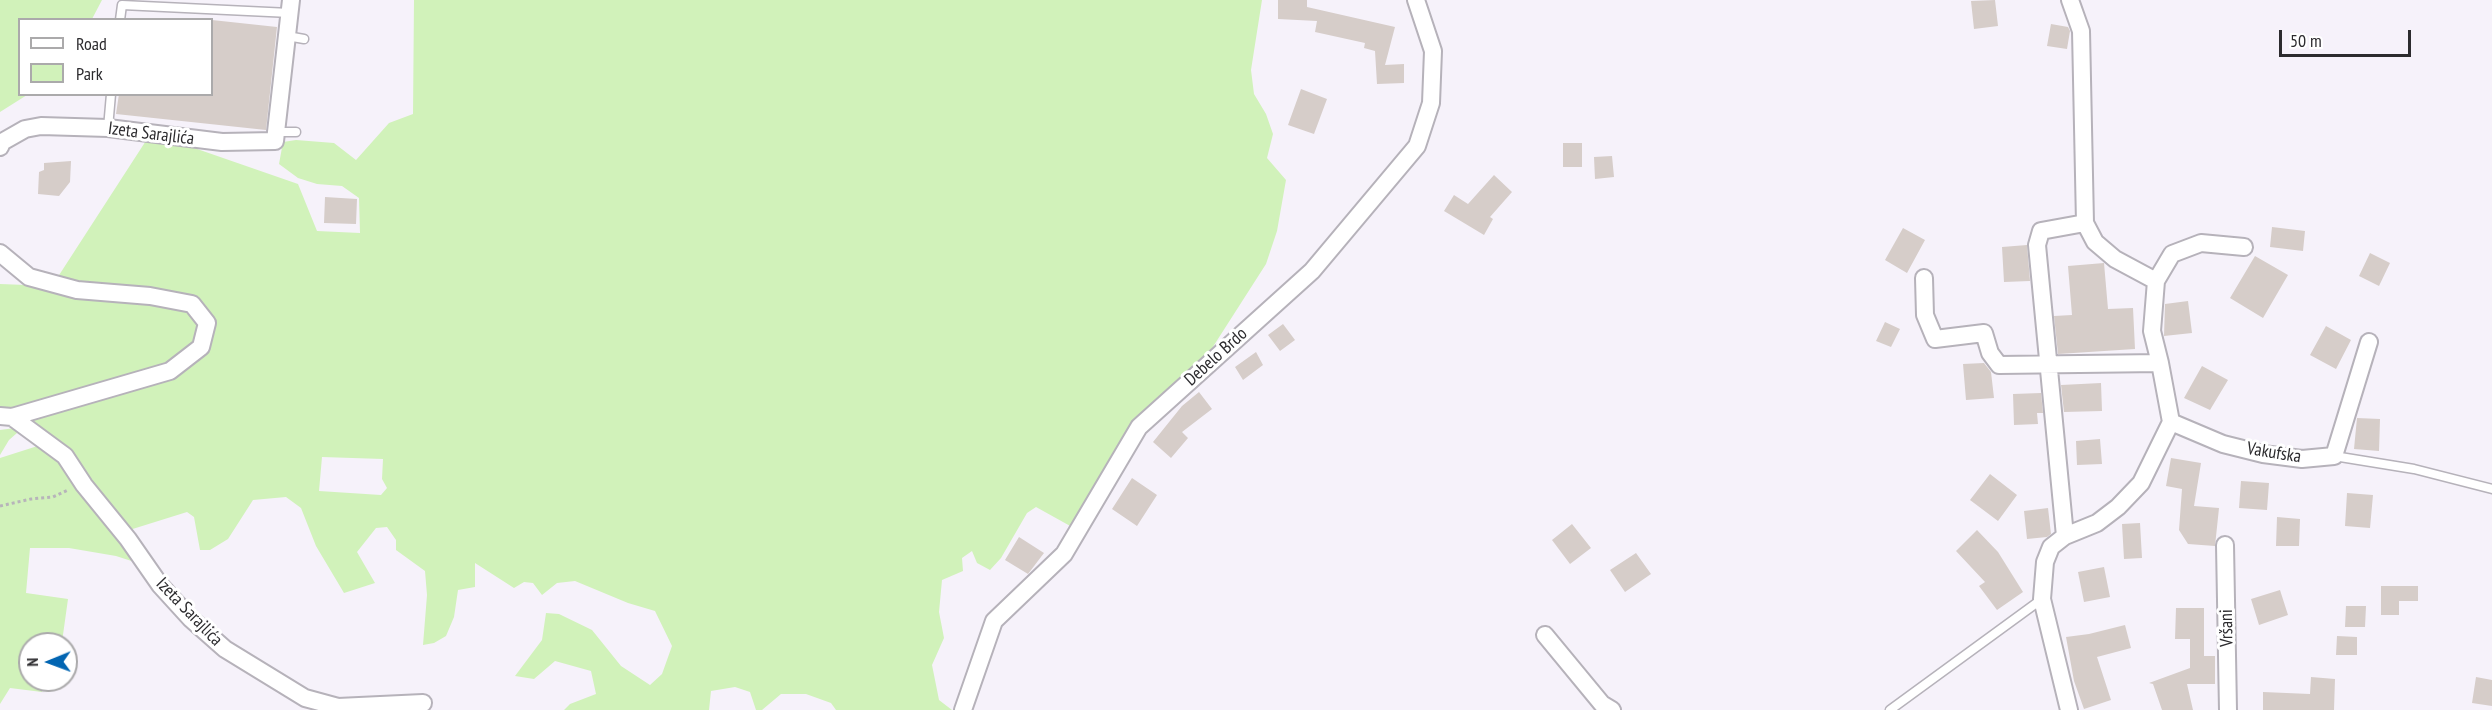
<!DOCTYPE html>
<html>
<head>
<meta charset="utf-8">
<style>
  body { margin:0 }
  #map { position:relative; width:2492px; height:710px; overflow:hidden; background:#f6f2fa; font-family:"PT Sans Narrow",sans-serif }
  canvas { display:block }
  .legend { position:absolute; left:18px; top:18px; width:195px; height:78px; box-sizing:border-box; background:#fff; border:2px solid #abaaab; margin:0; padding:8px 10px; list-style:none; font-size:18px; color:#2c2b2e }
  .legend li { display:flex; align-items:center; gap:12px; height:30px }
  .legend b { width:30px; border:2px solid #abaaab }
  .north { position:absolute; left:18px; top:632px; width:60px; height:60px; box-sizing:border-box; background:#fff; border:2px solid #abaaab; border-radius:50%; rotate:269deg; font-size:16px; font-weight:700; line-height:24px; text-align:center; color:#2c2b2e }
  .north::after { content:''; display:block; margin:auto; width:21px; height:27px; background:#0265b2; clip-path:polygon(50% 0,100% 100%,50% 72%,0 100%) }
  .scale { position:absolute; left:2279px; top:30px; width:132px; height:27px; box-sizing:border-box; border:3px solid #2c2b2e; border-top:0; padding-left:8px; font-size:18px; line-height:21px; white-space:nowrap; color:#2c2b2e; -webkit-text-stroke:4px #fff; paint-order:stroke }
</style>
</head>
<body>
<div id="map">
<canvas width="2492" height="710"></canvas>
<ul class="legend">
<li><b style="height:8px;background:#fff"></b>Road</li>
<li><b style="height:16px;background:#d1f2ba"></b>Park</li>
</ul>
<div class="north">N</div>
<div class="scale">50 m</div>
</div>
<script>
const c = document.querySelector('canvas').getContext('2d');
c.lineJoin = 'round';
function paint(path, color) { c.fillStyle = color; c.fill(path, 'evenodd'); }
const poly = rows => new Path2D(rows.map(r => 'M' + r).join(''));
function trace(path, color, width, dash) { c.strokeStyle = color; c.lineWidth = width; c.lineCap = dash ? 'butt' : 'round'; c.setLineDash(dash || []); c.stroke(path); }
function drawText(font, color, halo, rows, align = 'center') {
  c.font = font + ' "PT Sans Narrow",sans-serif'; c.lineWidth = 6; c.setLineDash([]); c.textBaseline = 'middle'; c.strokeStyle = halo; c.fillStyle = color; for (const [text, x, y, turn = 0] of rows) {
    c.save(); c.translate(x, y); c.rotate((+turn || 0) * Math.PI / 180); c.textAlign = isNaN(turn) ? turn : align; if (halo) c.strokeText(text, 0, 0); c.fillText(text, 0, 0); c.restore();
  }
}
paint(poly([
  [0,0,102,0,92,19,20,20,20,94,27,95,0,112],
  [414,0,1262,0,1251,70,1254,94,1266,114,1273,134,1267,158,1286,180,1277,231,1266,264,1200,367,1136,442,1072,527,1036,507,1027,513,1001,558,990,570,977,563,972,551,962,558,963,571,942,580,939,612,944,638,932,665,939,700,952,710,836,710,831,703,806,694,781,694,762,710,756,710,750,692,735,687,711,691,709,710,564,710,570,704,596,694,591,671,555,661,534,679,515,676,542,640,546,613,559,614,592,630,621,666,650,685,662,674,672,646,655,611,628,603,575,581,557,583,542,595,533,583,524,582,514,588,475,563,475,587,458,590,454,617,446,636,434,643,423,645,427,595,425,571,396,550,396,540,387,527,376,528,357,552,375,583,344,593,316,546,301,508,286,497,253,500,228,539,210,550,200,550,194,517,187,512,123,532,147,566,116,556,69,548,30,548,26,593,68,599,62,642,61,644,30,644,30,680,46,680,42,692,10,688,0,704,0,458,47,443,0,416,0,284,52,286,151,133,298,184,317,231,360,233,359,198,342,186,317,184,298,178,279,164,283,142,296,140,334,143,356,160,389,123,413,114],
  [322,457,383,459,382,479,387,488,381,495,319,491],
  [15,428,17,433,9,440,0,455,0,430]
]), '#d1f2ba');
paint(poly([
  [1278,0,1307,0,1307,7,1395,27,1385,65,1404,64,1404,83,1377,84,1375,51,1364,48,1365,43,1315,32,1317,21,1278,19],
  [1995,0,1998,26,1974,29,1971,1],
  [212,20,277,27,266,130,116,114,119,94,212,94],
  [2051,24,2068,27,2070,31,2067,49,2047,46],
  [1301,89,1327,99,1314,134,1288,125],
  [1563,143,1582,143,1582,167,1563,167],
  [1612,156,1614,177,1595,179,1594,157],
  [71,161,70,182,59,196,38,194,39,172,44,170,44,163],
  [1494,175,1512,192,1490,217,1493,219,1484,235,1444,211,1454,195,1468,204],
  [325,197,357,199,356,224,324,223],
  [2272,227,2305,231,2303,251,2270,247],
  [1903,228,1925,240,1907,273,1885,260],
  [2027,245,2030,281,2004,282,2002,247],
  [2370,253,2390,263,2379,286,2359,276],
  [2255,256,2288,275,2263,318,2230,298],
  [2104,263,2108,309,2133,308,2135,349,2058,354,2054,316,2072,315,2068,266],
  [2188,301,2192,333,2164,336,2165,304],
  [1885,322,1900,329,1891,347,1876,341],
  [1283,324,1295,340,1280,351,1268,335],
  [2326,326,2351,340,2336,369,2310,355],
  [1256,352,1263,365,1243,380,1235,367],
  [1984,363,1991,372,1994,398,1966,400,1963,364],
  [2202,366,2228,380,2210,410,2184,398],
  [2101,383,2102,411,2064,412,2061,385],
  [1199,392,1212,409,1182,432,1188,438,1171,458,1153,442,1182,406],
  [2041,393,2043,413,2037,413,2038,424,2014,425,2013,394],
  [2357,418,2380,419,2379,451,2354,449],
  [2100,439,2102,464,2077,465,2076,441],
  [2171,458,2201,463,2194,506,2219,508,2215,546,2188,544,2179,530,2182,489,2166,486],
  [1990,474,2017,495,1998,521,1970,500],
  [1132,478,1157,495,1137,526,1112,509],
  [2241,481,2269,483,2267,510,2239,508],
  [2347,493,2373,495,2370,528,2345,526],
  [2048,508,2051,534,2047,537,2027,539,2024,511],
  [2277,517,2300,519,2299,546,2276,546],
  [2140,523,2142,558,2124,559,2122,524],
  [1572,524,1591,548,1570,564,1552,540],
  [1977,530,1998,552,2023,592,1997,610,1979,586,1985,582,1956,551],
  [1019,537,1044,553,1028,574,1005,560],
  [1636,553,1651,574,1625,592,1610,570],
  [2104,567,2110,597,2084,602,2078,572],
  [2381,586,2418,586,2418,601,2399,601,2399,615,2381,615],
  [2280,590,2288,615,2259,625,2251,599],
  [2346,606,2366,606,2365,627,2345,627],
  [2176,608,2204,608,2204,656,2215,656,2215,684,2187,684,2193,710,2162,710,2153,684,2149,683,2190,668,2190,639,2175,639],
  [2125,625,2131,648,2097,657,2111,700,2084,709,2074,681,2066,637,2089,634],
  [2337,636,2357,637,2357,655,2336,655],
  [2311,677,2335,679,2334,710,2263,710,2263,692,2310,694],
  [2476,677,2492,680,2492,706,2472,703]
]), '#d6cdc9');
const service = poly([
  [120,20,122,5,290,13],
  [287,36,304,39],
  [108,128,111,94],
  [276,132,296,132],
  [2334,456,2414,469,2492,489],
  [1890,710,2042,599]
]);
const minor = poly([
  [2070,0,2081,31,2085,223,2095,242,2115,259,2156,281],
  [0,147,2,142,25,129,41,126,108,128,222,142,275,141,291,0],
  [0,253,29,277,77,290,150,296,192,304,207,323,201,347,170,371,12,417,0,416],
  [1924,278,1925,315,1935,339,1984,333,1990,353,1999,365,2160,363],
  [12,417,65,456,84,485,128,539,160,585,191,619,225,649,305,698,338,707,423,703],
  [2171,422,2223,444,2263,454,2302,459,2334,456,2369,342],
  [2065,536,2037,245,2041,231,2085,223],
  [2225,545,2228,710],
  [1545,635,1602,704,1612,710],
  [963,710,994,621,1064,554,1139,427,1312,271,1417,146,1431,103,1433,51,1416,0],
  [2069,710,2042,599,2045,562,2051,547,2065,536,2097,523,2118,507,2141,483,2171,422,2160,363,2152,331,2156,281,2172,254,2201,243,2244,247]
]);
trace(service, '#b6b2ba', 11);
trace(minor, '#b6b2ba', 20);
trace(poly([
  [0,506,31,499,53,497,68,490]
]), '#b7b4ba', 3, [3, 3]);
trace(service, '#fff', 8);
trace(minor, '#fff', 16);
drawText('18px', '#2c2b2e', '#fff', [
  ["Izeta Sarajlića",151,134,7],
  ["Debelo Brdo",1216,357,-42],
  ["Vakufska",2274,453,9],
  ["Izeta Sarajlića",189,612,46],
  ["Vršani",2227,628,-91]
]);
</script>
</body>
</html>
